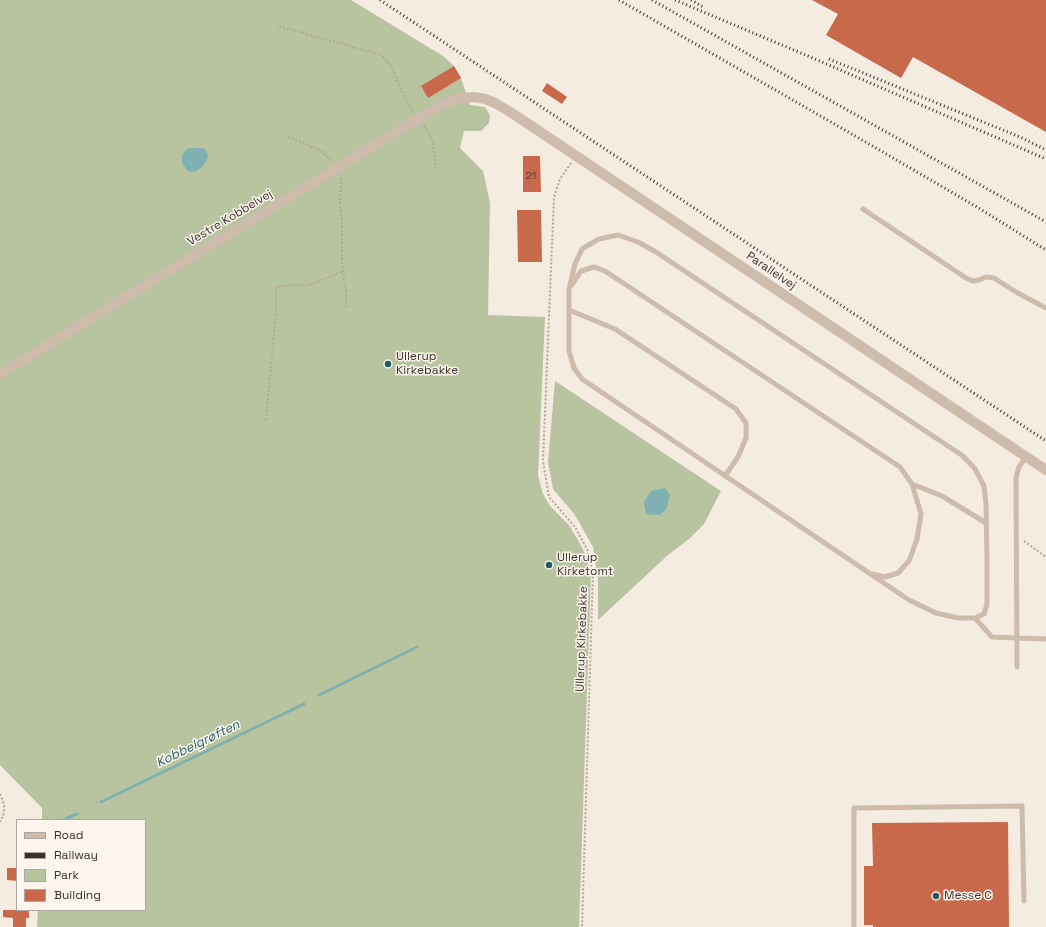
<!DOCTYPE html>
<html>
<head>
<meta charset="utf-8">
<style>
  body { margin:0 }
  #map { position:relative; width:1046px; height:927px; overflow:hidden; background:#f4ebe1; font-family:"Space Grotesk",sans-serif }
  canvas { display:block }
  .legend { position:absolute; left:16px; top:819px; width:130px; height:92px; box-sizing:border-box; background:#fbf5ee; border:1px solid #aea6a0; margin:0; padding:5px 7px; list-style:none; font-size:12px; color:#3b302b }
  .legend li { display:flex; align-items:center; gap:8px; height:20px }
  .legend b { width:20px; border:1px solid #aea6a0 }
</style>
</head>
<body>
<div id="map">
<canvas width="1046" height="927"></canvas>
<ul class="legend">
<li><b style="height:5px;background:#cdbbac"></b>Road</li>
<li><b style="height:5px;background:#3b302b"></b>Railway</li>
<li><b style="height:11px;background:#b8c4a0"></b>Park</li>
<li><b style="height:11px;background:#c8694b"></b>Building</li>
</ul>
</div>
<script>
const c = document.querySelector('canvas').getContext('2d');
c.lineJoin = 'round';
function paint(path, color) { c.fillStyle = color; c.fill(path, 'evenodd'); }
const poly = rows => new Path2D(rows.map(r => 'M' + r).join(''));
function trace(path, color, width, dash) { c.strokeStyle = color; c.lineWidth = width; c.lineCap = dash ? 'butt' : 'round'; c.setLineDash(dash || []); c.stroke(path); }
function drawText(font, color, halo, rows, align = 'center') {
  c.font = font + ' "Space Grotesk",sans-serif'; c.lineWidth = 3; c.setLineDash([]); c.textBaseline = 'middle'; c.strokeStyle = halo; c.fillStyle = color; for (const [text, x, y, turn = 0] of rows) {
    c.save(); c.translate(x, y); c.rotate((+turn || 0) * Math.PI / 180); c.textAlign = isNaN(turn) ? turn : align; if (halo) c.strokeText(text, 0, 0); c.fillText(text, 0, 0); c.restore();
  }
}
paint(poly([
  [0,0,351,0,443,56,454,66,461,78,470,105,485,107,490,115,489,123,481,131,464,131,460,148,483,171,490,203,488,315,545,317,538,476,543,494,550,506,569,525,578,540,586,556,591,574,579,927,37,927,38,910,145,910,145,820,42,820,42,808,0,765],
  [555,381,721,491,704,524,689,539,668,555,598,620,598,579,593,547,575,515,553,489,548,462]
]), '#b8c4a0');
paint(poly([
  [189,148,201,148,205,149,207,152,208,157,206,162,201,168,196,171,192,172,188,171,184,166,182,163,182,156,184,152],
  [665,488,670,495,666,510,659,515,646,514,644,502,651,491]
]), '#7fb0b2');
trace(poly([
  [319,695,417,647],
  [101,802,304,704],
  [63,820,77,814]
]), '#7fb0b2', 3);
paint(poly([
  [812,0,1046,0,1046,132,913,57,901,78,826,35,838,14],
  [454,66,461,78,428,98,421,86],
  [547,83,567,97,562,104,542,91],
  [523,156,540,156,541,192,523,192],
  [517,210,541,210,542,262,518,262],
  [1008,822,1009,927,873,927,873,925,864,925,864,866,873,866,872,823],
  [7,868,17,868,17,881,7,880],
  [3,910,29,910,29,918,26,918,26,927,13,927,13,918,3,917]
]), '#c8694b');
trace(poly([
  [279,26,381,55,387,61,391,66,404,96,413,111],
  [424,125,428,132,433,143,436,170],
  [288,137,315,148,321,151,331,160],
  [571,163,560,179,554,197,543,461,549,497,575,527,587,549,593,573,582,927],
  [341,178,341,186,340,204,342,223,342,261,344,280,346,293,346,309],
  [266,420,276,313,276,287,291,285,307,285,317,282,343,271],
  [1024,541,1046,557],
  [0,794,4,804,4,813,0,822]
]), '#b9a596', 2, [2, 2]);
trace(poly([
  [863,209,966,278,973,281,979,280,986,277,994,278,1016,292,1046,308],
  [618,235,638,242,656,252,963,456,975,469,984,486,986,504,987,560,987,604,984,614,975,618,958,618,936,613,909,600,582,379,574,368,569,351,569,289,575,264,582,249,599,239,618,235],
  [571,286,581,271,594,267,605,271,900,467,912,484,921,514,917,539,909,561,898,573,885,577,873,574],
  [569,310,615,329,736,409,746,423,746,438,738,457,725,476],
  [912,484,942,496,986,523],
  [975,618,992,637,1046,639],
  [1017,667,1016,479,1017,474,1019,467,1026,457],
  [854,927,854,808,1022,806,1024,901]
]), '#cdbbac', 5);
trace(poly([
  [0,374,419,118,443,104,455,100,460,98,474,97,485,99,495,103,515,115,1046,470]
]), '#cdbbac', 10);
trace(poly([
  [380,0,1046,441],
  [619,0,876,148,977,207,1046,250],
  [652,0,1046,222],
  [675,0,808,56,1046,159],
  [691,0,705,8],
  [829,59,1020,137,1046,150]
]), '#3b302b', 3, [1, 3]);
for (const [x, y, r, color] of [
  [388,364,4,"#1f5a5e"],
  [549,565,4,"#1f5a5e"],
  [936,896,4,"#1f5a5e"]
]) { const dot = new Path2D(); dot.arc(x, y, r, 0, 2 * Math.PI); c.fillStyle = color; c.fill(dot); trace(dot, '#fbf5ee', 1.5); }
drawText('10px', '#5e3e33', null, [
  ["21",531,176]
]);
drawText('12px', '#3b302b', '#fbf5ee', [
  ["Vestre Kobbelvej",230,218,-31],
  ["Parallelvej",771,271,34],
  ["Ullerup Kirkebakke",582,639,-88]
]);
drawText('12px', '#3b302b', '#fbf5ee', [
  ["Ullerup",396,357],
  ["Kirkebakke",396,371],
  ["Ullerup",557,558],
  ["Kirketomt",557,572],
  ["Messe C",944,896]
], 'left');
drawText('italic 13px', '#1f5a5e', '#fbf5ee', [
  ["Kobbelgrøften",198,744,-26]
]);
</script>
</body>
</html>
